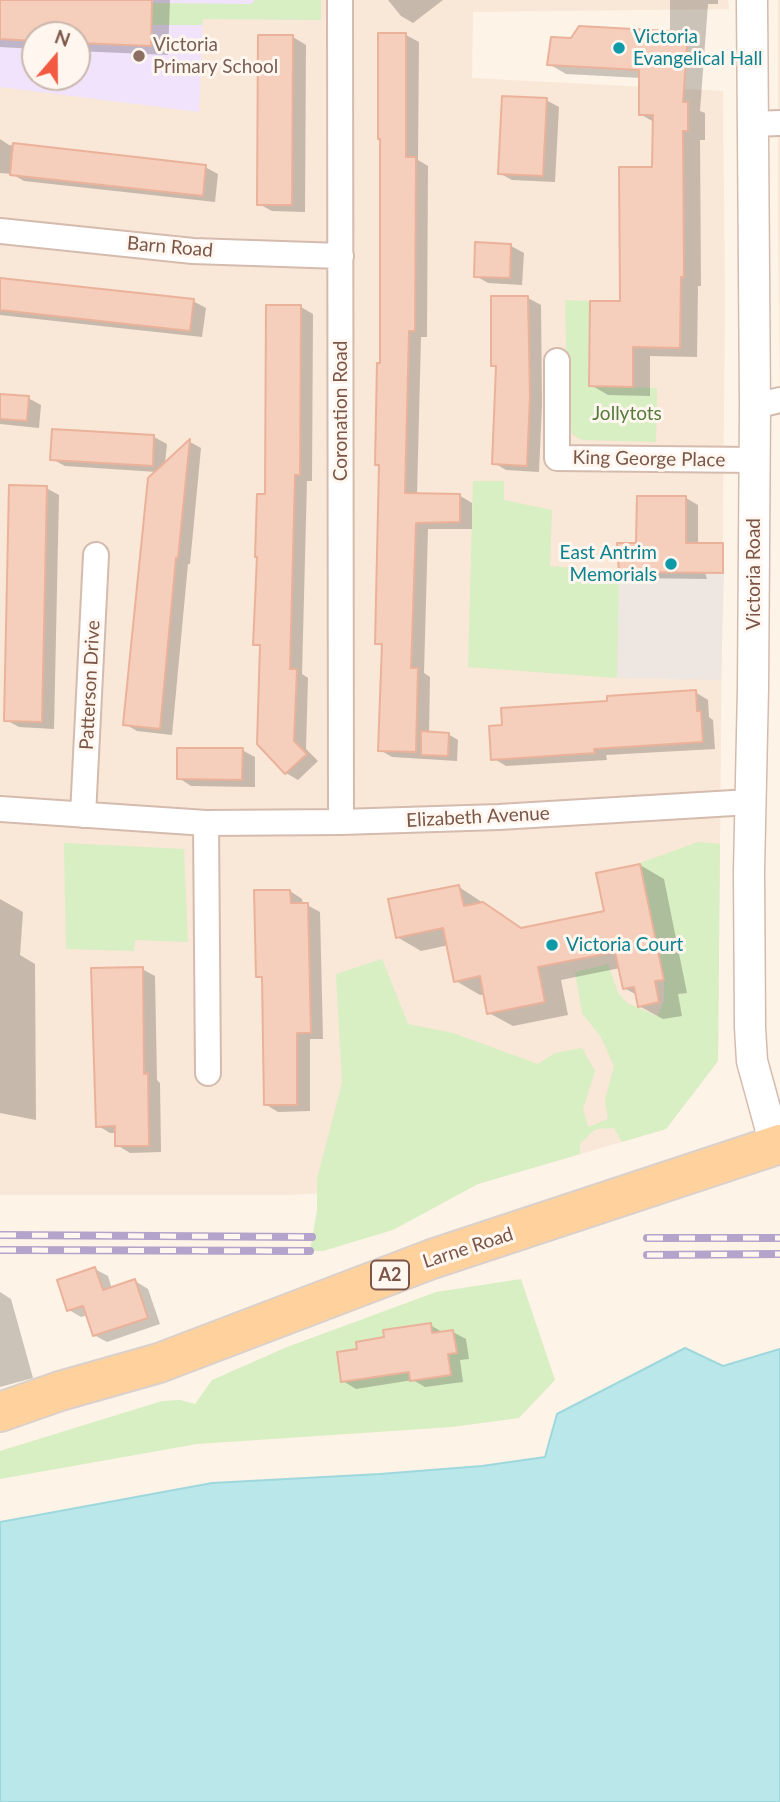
<!DOCTYPE html>
<html>
<head>
<meta charset="utf-8">
<style>
  body { margin:0 }
  #map { position:relative; width:780px; height:1802px; overflow:hidden; background:#fef3e7; font-family:Lato,sans-serif }
  canvas { display:block }
  .north { position:absolute; left:21px; top:21px; width:70px; height:70px; box-sizing:border-box; background:#fff7ef; border:2px solid #cab7ac; border-radius:50%; rotate:20deg; font-size:19px; font-weight:700; line-height:28px; text-align:center; color:#7b5648 }
  .north::after { content:''; display:block; margin:auto; width:24px; height:32px; background:#f25a42; clip-path:polygon(50% 0,100% 100%,50% 72%,0 100%) }
</style>
</head>
<body>
<div id="map">
<canvas width="780" height="1802"></canvas>
<div class="north">N</div>
</div>
<script>
const c = document.querySelector('canvas').getContext('2d');
c.lineJoin = 'round';
function paint(path, color) { c.fillStyle = color; c.fill(path, 'evenodd'); }
const poly = rows => new Path2D(rows.map(r => 'M' + r).join(''));
function trace(path, color, width, dash) { c.strokeStyle = color; c.lineWidth = width; c.lineCap = dash ? 'butt' : 'round'; c.setLineDash(dash || []); c.stroke(path); }
function drawText(font, color, halo, rows, align = 'center') {
  c.font = font + ' Lato,sans-serif'; c.lineWidth = 6; c.setLineDash([]); c.textBaseline = 'middle'; c.strokeStyle = halo; c.fillStyle = color; for (const [text, x, y, turn = 0] of rows) {
    c.save(); c.translate(x, y); c.rotate((+turn || 0) * Math.PI / 180); c.textAlign = isNaN(turn) ? turn : align; if (halo) c.strokeText(text, 0, 0); c.fillText(text, 0, 0); c.restore();
  }
}
paint(poly([
  [0,0,728,0,729,9,473,12,472,78,723,91,725,302,718,1061,666,1129,478,1184,288,1195,0,1195],
  [35,35,77,35,77,77,35,77],
  [778,0,780,0,780,406,778,230]
]), '#f9e7d7');
paint(poly([
  [619,572,724,574,721,680,617,678]
]), '#eee6e0');
paint(poly([
  [0,0,321,0,321,20,203,19,199,112,0,87],
  [35,35,77,35,77,77,35,77]
]), '#f0e3fb');
paint(poly([
  [255,0,321,0,321,20,203,19,202,25,151,25,152,3,251,4],
  [565,300,590,301,589,386,657,388,656,442,582,440,573,435,568,422],
  [473,481,504,481,504,500,552,510,550,566,619,572,617,678,468,667],
  [698,842,720,844,718,1061,666,1129,622,1142,614,1128,596,1129,580,1143,580,1154,478,1184,393,1230,323,1251,310,1251,317,1210,317,1179,342,1083,336,974,382,959,408,1024,453,1033,538,1064,555,1053,582,1048,595,1071,583,1109,588,1127,608,1119,605,1100,614,1066,601,1037,582,1013,575,972,608,964,618,993,627,1003,657,1016,664,1001,664,980,640,863],
  [64,843,184,849,188,942,135,940,134,951,66,949],
  [521,1279,555,1380,519,1418,452,1427,197,1444,0,1479,0,1451,162,1401,180,1400,195,1404,212,1380,287,1347,436,1292]
]), '#d8eec3');
const water = poly([
  [685,1348,723,1366,780,1349,780,1802,0,1802,0,1522,212,1483,380,1474,482,1466,545,1457,557,1414,685,1348]
]);
paint(water, '#b9e7ea');
trace(water, '#9ed8dd', 2);
paint(poly([
  [0,0,170,0,168,55,77,51,77,35,35,35,35,49,0,47],
  [388,0,443,0,413,23,401,16],
  [670,0,718,0,718,4,708,4,700,111,705,113,705,140,700,140,701,286,698,286,697,357,650,356,650,396,608,395,591,385,621,303,654,169,654,122,640,114,641,78,566,74,549,64,670,33],
  [379,35,406,35,419,42,418,160,428,166,427,337,421,337,417,495,459,495,472,503,472,529,428,529,424,673,430,677,429,734,448,734,458,740,457,761,392,757,380,750,383,647,377,643,381,466,377,464,382,364],
  [293,37,306,45,305,212,272,211,259,204],
  [546,100,559,107,555,182,512,180,499,173],
  [0,139,9,145,205,167,218,174,215,202,24,181,12,174,0,173],
  [511,246,524,253,522,285,488,283,476,276],
  [0,279,193,301,206,308,202,337,0,315],
  [528,298,541,305,542,404,539,472,506,470,494,463,497,367,492,365],
  [301,307,313,314,312,481,307,481,302,674,308,678,306,749,318,761,298,780,286,773,262,648,255,644],
  [0,396,28,398,41,405,39,428,0,424],
  [54,431,154,437,167,444,165,464,190,442,201,448,190,564,188,564,172,735,137,731,125,724,157,472,65,466,52,459],
  [46,488,59,495,54,729,19,727,6,720],
  [686,498,698,505,698,551,707,579,634,578,621,571,638,544],
  [695,692,708,700,709,717,713,720,715,749,606,755,607,760,506,766,493,758,609,702],
  [242,750,255,757,255,787,191,786,179,778],
  [640,865,664,879,687,993,678,994,682,1016,663,1019,639,1006,637,995,624,988,620,968,561,980,568,1015,513,1026,489,1013,485,994,480,995,456,981,449,945,421,951,397,937,459,887,523,929,606,912],
  [290,891,302,899,303,905,307,905,320,912,323,1039,310,1039,310,1111,278,1112,265,1104,264,980,258,976],
  [0,899,23,912,20,955,35,964,36,1120,0,1113],
  [142,969,155,976,157,1080,160,1083,161,1152,130,1153,117,1145,117,1133,110,1133,97,1125],
  [95,1269,108,1276,112,1289,135,1281,148,1289,160,1324,107,1342,94,1335,88,1315,81,1317,69,1310],
  [0,1292,11,1299,33,1378,0,1387],
  [430,1325,444,1333,453,1332,466,1339,469,1359,460,1360,463,1382,425,1387,413,1380,356,1389,343,1381,359,1350]
]), '#0003');
const building = poly([
  [0,0,152,0,151,46,77,43,77,35,35,35,35,41,0,39,0,0],
  [579,26,688,32,683,102,688,102,688,131,683,131,684,277,681,277,680,348,633,347,633,387,589,386,590,301,620,301,619,167,652,167,653,115,639,115,639,70,547,65,551,37,571,38,579,26],
  [378,33,406,33,406,157,416,157,415,331,409,331,405,493,460,494,460,522,416,523,411,668,418,668,416,752,378,751,382,644,375,644,379,465,375,465,377,363,380,363,380,139,378,139,378,33],
  [258,35,293,35,292,205,257,205,258,35],
  [502,96,547,98,543,176,498,174,502,96],
  [13,143,206,165,203,196,10,175,13,143],
  [475,242,511,244,510,278,474,277,475,242],
  [0,278,194,299,190,331,0,310,0,278],
  [491,296,528,296,530,396,527,466,492,464,496,366,491,366,491,296],
  [266,305,301,305,300,475,295,475,290,669,297,669,294,741,307,754,285,774,257,744,260,645,253,645,257,557,255,557,257,494,265,494,266,305],
  [0,394,29,396,27,421,0,419,0,394],
  [52,429,154,435,153,466,50,460,52,429],
  [190,439,178,558,176,558,160,729,123,725,148,478,190,439],
  [9,485,47,486,42,722,4,721,9,485],
  [637,496,686,496,686,543,723,543,723,573,619,572,617,543,636,543,637,496],
  [696,690,697,711,701,711,703,742,594,749,595,753,491,760,489,726,502,725,501,708,607,701,607,696,696,690],
  [421,731,449,733,448,756,421,755,421,731],
  [177,748,243,748,242,780,177,779,177,748],
  [640,864,664,980,655,981,659,1002,638,1007,634,987,623,989,615,952,538,967,545,1002,487,1014,480,976,454,982,443,928,396,938,388,899,459,885,464,906,483,902,521,928,604,911,596,873,640,864],
  [254,890,290,890,291,903,308,903,311,1033,297,1033,297,1105,264,1105,262,977,256,977,254,890],
  [143,967,144,1074,148,1073,149,1146,115,1146,115,1126,96,1127,91,968,143,967],
  [95,1267,103,1290,135,1279,148,1318,93,1336,83,1306,67,1311,57,1280,95,1267],
  [431,1323,432,1333,453,1330,457,1353,448,1354,451,1375,410,1381,409,1372,341,1382,337,1352,357,1349,356,1342,384,1337,383,1330,431,1323]
]);
paint(building, '#f6cebc');
trace(building, '#eab29a', 2);
const minor = poly([
  [340,0,341,822],
  [752,124,780,123],
  [0,231,193,251,341,256],
  [557,361,557,458,755,460],
  [755,406,780,400],
  [0,809,206,823,341,822,499,817,750,802],
  [83,815,96,555],
  [206,823,208,1073]
]);
const tertiary = poly([
  [752,0,755,406,753,688,749,871,750,1027,752,1061,775,1145]
]);
const primary = poly([
  [0,1412,60,1391,159,1363,432,1259,780,1144]
]);
trace(minor, '#d4bbae', 28);
trace(tertiary, '#d4bbae', 33);
trace(primary, '#dad0cc', 42);
trace(minor, '#fff', 24);
trace(tertiary, '#fff', 30);
trace(primary, '#ffd29d', 38);
const rail = poly([
  [0,1235,312,1237],
  [647,1238,780,1238],
  [0,1250,310,1251],
  [647,1255,780,1254]
]);
trace(rail, '#b4a3ca', 8);
trace(rail, '#fff7ef', 5, [16]);
for (const [x, y, r, color] of [
  [619,48,7,"#0f9aa8"],
  [139,56,7,"#8d6e63"],
  [671,564,7,"#0f9aa8"],
  [552,945,7,"#0f9aa8"]
]) { const dot = new Path2D(); dot.arc(x, y, r, 0, 2 * Math.PI); c.fillStyle = color; c.fill(dot); trace(dot, '#fff7ef', 2.5); }
for (const [x, y, w] of [
  [390,1275,38]
]) { const box = new Path2D(); box.roundRect(x - w / 2, y - 14.5, w, 29, 5); c.fillStyle = '#fff7ef'; c.fill(box); trace(box, '#7b5648', 2); }
drawText('bold 18px', '#7b5648', null, [
  ["A2",390,1275]
]);
drawText('19px', '#0d838f', '#fff7ef', [
  ["Victoria",633,37],
  ["Evangelical Hall",633,59],
  ["East Antrim",657,553,"right"],
  ["Memorials",657,575,"right"],
  ["Victoria Court",566,945]
], 'left');
drawText('19px', '#785e54', '#fff7ef', [
  ["Victoria",153,45],
  ["Primary School",153,67]
], 'left');
drawText('19px', '#7b5648', '#fff7ef', [
  ["Barn Road",170,247,5],
  ["Coronation Road",341,411,-90],
  ["King George Place",649,459,1],
  ["Victoria Road",754,574,-90],
  ["Patterson Drive",90,685,-87],
  ["Elizabeth Avenue",478,817,-3],
  ["Larne Road",468,1248,-18]
]);
drawText('19px', '#547b3c', '#fff7ef', [
  ["Jollytots",627,414]
]);
</script>
</body>
</html>
